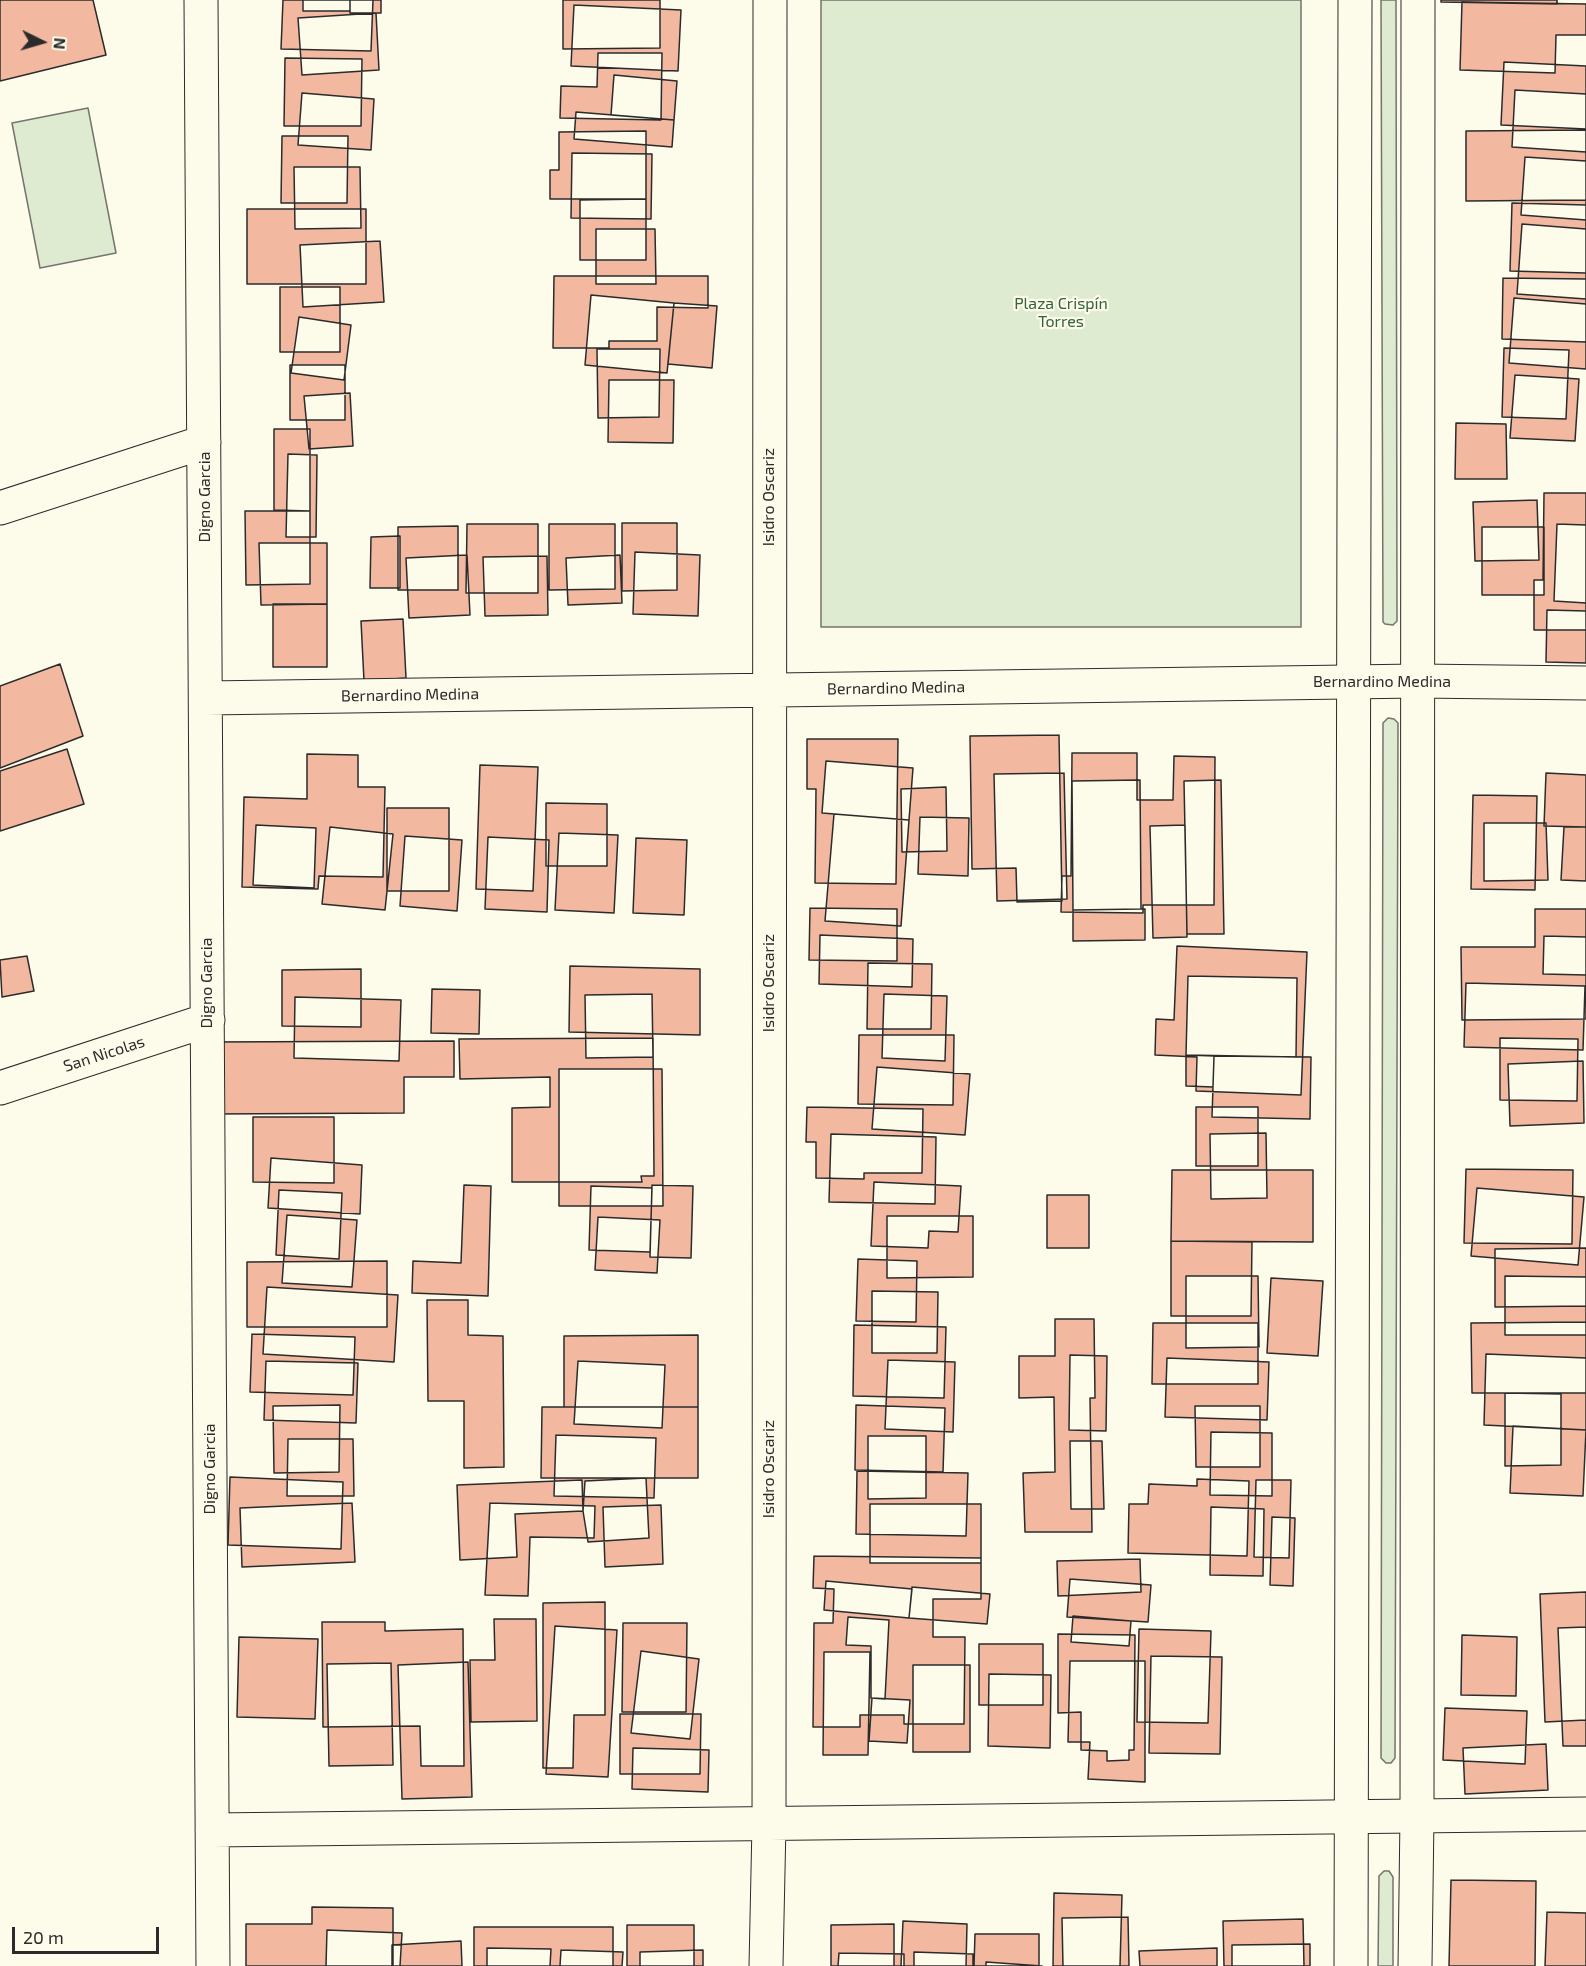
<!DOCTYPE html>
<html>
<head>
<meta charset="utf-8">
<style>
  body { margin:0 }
  #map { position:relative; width:1586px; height:1966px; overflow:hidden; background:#fdfbea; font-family:"Exo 2",sans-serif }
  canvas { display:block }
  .north { position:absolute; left:12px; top:12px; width:60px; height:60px; -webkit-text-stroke:4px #fdfbea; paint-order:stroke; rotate:95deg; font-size:16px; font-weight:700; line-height:24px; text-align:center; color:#2b2b2b }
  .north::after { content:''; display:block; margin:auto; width:21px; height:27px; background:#2b2b2b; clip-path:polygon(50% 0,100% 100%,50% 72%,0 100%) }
  .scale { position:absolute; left:12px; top:1927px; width:147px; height:27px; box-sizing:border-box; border:3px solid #2b2b2b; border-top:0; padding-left:8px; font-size:18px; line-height:21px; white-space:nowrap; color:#2b2b2b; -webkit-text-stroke:4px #fdfbea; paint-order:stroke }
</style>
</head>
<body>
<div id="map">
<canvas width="1586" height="1966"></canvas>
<div class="north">N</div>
<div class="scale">20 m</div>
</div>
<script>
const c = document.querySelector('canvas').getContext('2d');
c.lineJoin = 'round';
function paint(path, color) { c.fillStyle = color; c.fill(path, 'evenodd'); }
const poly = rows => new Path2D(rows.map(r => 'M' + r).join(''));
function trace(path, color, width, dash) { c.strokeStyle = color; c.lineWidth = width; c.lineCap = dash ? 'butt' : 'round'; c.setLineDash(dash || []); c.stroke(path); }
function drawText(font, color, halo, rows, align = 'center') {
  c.font = font + ' "Exo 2",sans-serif'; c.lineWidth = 4.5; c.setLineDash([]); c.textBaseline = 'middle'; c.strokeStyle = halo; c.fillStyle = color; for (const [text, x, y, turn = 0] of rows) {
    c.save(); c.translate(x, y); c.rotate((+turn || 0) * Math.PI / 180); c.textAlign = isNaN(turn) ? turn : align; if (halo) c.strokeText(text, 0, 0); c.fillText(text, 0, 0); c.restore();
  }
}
const green = poly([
  [821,0,1301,0,1301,627,821,627,821,0],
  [1381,0,1396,0,1397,621,1393,625,1385,624,1383,622,1381,0],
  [88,108,116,253,40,268,12,123,88,108],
  [1388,718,1394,719,1398,723,1395,1758,1391,1763,1386,1763,1381,1758,1383,723,1388,718],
  [1384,1871,1389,1871,1393,1877,1393,1966,1378,1966,1379,1876,1384,1871]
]);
paint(green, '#deebd1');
trace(green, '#74746e', 1.5);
const building = poly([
  [0,0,93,0,106,55,0,81,0,0],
  [283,0,373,0,371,51,281,49,283,0],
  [303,0,350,0,350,11,303,11,303,0],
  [350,0,381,0,381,13,350,13,350,0],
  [563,0,660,0,660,48,563,49,563,0],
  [1441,0,1557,0,1557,4,1441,2,1441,0],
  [1462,2,1586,4,1586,35,1556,35,1555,73,1460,70,1462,2],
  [574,5,681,10,678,71,571,66,574,5],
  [376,13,379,70,302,75,298,18,376,13],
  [598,53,662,53,661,120,560,118,561,86,597,87,598,53],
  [285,58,362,59,361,126,284,126,285,58],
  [1504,62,1586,66,1586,129,1501,125,1504,62],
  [614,75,677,81,674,120,611,115,614,75],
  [1515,90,1586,94,1586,152,1512,147,1515,90],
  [302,93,374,99,371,150,298,145,302,93],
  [576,112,674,120,672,147,574,139,576,112],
  [1586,130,1586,200,1466,201,1466,131,1586,130],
  [646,131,646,199,550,199,550,170,559,170,559,132,646,131],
  [282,136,348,136,347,203,281,203,282,136],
  [572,153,652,154,651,219,571,218,572,153],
  [1525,157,1586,161,1586,220,1521,215,1525,157],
  [294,167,360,167,361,228,295,229,294,167],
  [646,199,646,260,580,260,580,200,646,199],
  [1512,203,1586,205,1586,273,1510,271,1512,203],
  [247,209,366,209,366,284,247,284,247,209],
  [1522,224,1586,229,1586,299,1517,294,1522,224],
  [596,229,655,229,656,284,596,284,596,229],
  [380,241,384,302,303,307,300,245,380,241],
  [554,276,708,276,708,308,657,307,657,341,609,341,609,348,553,348,554,276],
  [1503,278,1586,279,1586,342,1502,339,1503,278],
  [280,287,340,287,340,352,280,352,280,287],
  [591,295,674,303,667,373,585,365,591,295],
  [1514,298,1586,304,1586,369,1509,363,1514,298],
  [674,303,717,306,712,368,668,364,674,303],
  [299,317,351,325,344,380,291,373,299,317],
  [1504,348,1569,350,1566,419,1502,417,1504,348],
  [597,349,660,349,659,417,598,418,597,349],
  [290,365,345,365,345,420,290,420,290,365],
  [1515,375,1579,379,1575,441,1510,438,1515,375],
  [609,380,674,380,673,443,608,442,609,380],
  [350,393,353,446,309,449,304,396,350,393],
  [1456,423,1506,424,1507,479,1455,479,1456,423],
  [274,429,310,429,310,511,274,510,274,429],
  [288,454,317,455,316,537,286,537,288,454],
  [1544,493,1586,493,1586,630,1534,630,1534,580,1543,580,1544,493],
  [1537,500,1539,560,1475,561,1473,502,1537,500],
  [245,511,310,511,310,584,246,585,245,511],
  [622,523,677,523,677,590,622,591,622,523],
  [467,524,538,524,538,593,466,593,467,524],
  [549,524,615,524,615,589,549,590,549,524],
  [1557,524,1586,525,1586,603,1554,601,1557,524],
  [458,526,458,590,398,590,398,527,458,526],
  [1482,527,1544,527,1544,595,1482,595,1482,527],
  [400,536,400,588,370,588,371,537,400,536],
  [259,543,327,543,327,604,261,605,259,543],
  [635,552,700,555,698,616,633,614,635,552],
  [467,555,470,615,409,618,406,558,467,555],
  [620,555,622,603,568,605,566,558,620,555],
  [547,556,548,615,485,616,483,557,547,556],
  [273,604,327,604,327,667,273,667,273,604],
  [1547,610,1586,611,1586,663,1546,662,1547,610],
  [403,619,406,678,364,681,361,621,403,619],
  [60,664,83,736,0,768,0,686,60,664],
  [1059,735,1062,901,1017,902,1016,868,972,869,970,736,1059,735],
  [807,739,898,739,896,884,815,883,816,789,807,789,807,739],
  [67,749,84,804,0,831,0,771,67,749],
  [1072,753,1137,753,1137,800,1173,800,1174,756,1215,757,1214,905,1143,905,1143,913,1061,912,1062,876,1071,876,1072,753],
  [307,754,358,755,358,787,385,787,383,877,319,876,318,889,242,887,244,797,307,799,307,754],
  [826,761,913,768,909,820,822,813,826,761],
  [480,765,538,767,533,891,476,889,480,765],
  [1064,773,1067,899,997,901,994,774,1064,773],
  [1546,773,1586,775,1586,827,1544,826,1546,773],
  [1140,780,1141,909,1073,910,1072,781,1140,780],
  [1221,780,1224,934,1187,934,1184,781,1221,780],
  [946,787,947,851,902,852,901,789,946,787],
  [1473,795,1537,796,1535,890,1471,889,1473,795],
  [546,803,607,804,607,866,546,866,546,803],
  [387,808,449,808,449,891,387,891,387,808],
  [834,814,909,820,901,926,825,921,834,814],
  [920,817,969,818,968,876,918,874,920,817],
  [1484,823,1546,823,1548,880,1484,881,1484,823],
  [256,825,316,828,314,888,253,885,256,825],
  [1185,825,1187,937,1153,938,1150,826,1185,825],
  [330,827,393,834,385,910,322,904,330,827],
  [1564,827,1586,827,1586,881,1561,880,1564,827],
  [559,833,618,835,614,913,555,910,559,833],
  [405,836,462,840,457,911,400,906,405,836],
  [488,837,549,840,547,912,485,909,488,837],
  [636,838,687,840,684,915,633,913,636,838],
  [810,908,897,909,897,961,809,960,810,908],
  [1141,909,1145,909,1145,940,1073,941,1073,910,1141,909],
  [1535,909,1586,909,1586,1019,1462,1020,1461,947,1535,947,1535,909],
  [820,935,913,939,912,987,819,984,820,935],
  [1544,936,1586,937,1586,975,1543,974,1544,936],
  [1177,946,1307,952,1301,1095,1196,1091,1197,1057,1155,1055,1156,1019,1174,1020,1177,946],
  [27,956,34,991,2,997,0,960,27,956],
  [868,963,932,964,931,1029,867,1029,868,963],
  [570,966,700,969,700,1035,569,1032,570,966],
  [361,969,361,1027,282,1026,282,970,361,969],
  [1188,976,1297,978,1296,1057,1186,1055,1188,976],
  [1466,983,1585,986,1583,1050,1464,1047,1466,983],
  [432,989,480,990,479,1034,431,1033,432,989],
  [652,994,653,1057,586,1058,585,995,652,994],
  [884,994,947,996,945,1061,882,1058,884,994],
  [295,997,401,1000,399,1061,294,1058,295,997],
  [859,1035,954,1035,953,1105,858,1104,859,1035],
  [653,1038,654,1176,641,1176,642,1182,512,1182,512,1108,550,1107,550,1077,460,1079,459,1039,653,1038],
  [1500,1038,1578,1039,1577,1101,1500,1100,1500,1038],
  [454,1041,454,1077,404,1077,404,1113,208,1114,208,1042,454,1041],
  [1186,1055,1214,1056,1213,1087,1186,1086,1186,1055],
  [1214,1056,1311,1057,1310,1119,1212,1117,1214,1056],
  [1583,1061,1584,1123,1510,1126,1508,1064,1583,1061],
  [877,1067,970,1074,965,1135,872,1129,877,1067],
  [559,1069,662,1069,663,1206,559,1206,559,1069],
  [807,1107,923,1109,922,1173,864,1173,864,1179,816,1178,816,1142,806,1142,807,1107],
  [1196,1107,1258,1107,1258,1166,1196,1166,1196,1107],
  [253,1117,334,1117,334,1183,253,1182,253,1117],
  [1266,1133,1267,1198,1211,1199,1210,1134,1266,1133],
  [831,1134,936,1137,935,1204,829,1202,831,1134],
  [271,1158,362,1165,360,1214,268,1208,271,1158],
  [1466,1169,1573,1170,1572,1244,1464,1243,1466,1169],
  [1172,1170,1313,1170,1313,1242,1171,1241,1172,1170],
  [874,1182,961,1186,958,1232,929,1231,928,1248,871,1246,874,1182],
  [464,1185,491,1186,488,1296,412,1293,413,1261,461,1263,464,1185],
  [652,1185,693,1186,691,1258,650,1257,652,1185],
  [591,1186,652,1188,650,1252,589,1250,591,1186],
  [1477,1188,1584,1197,1578,1265,1471,1256,1477,1188],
  [279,1190,342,1193,339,1259,276,1255,279,1190],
  [1047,1195,1089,1195,1089,1248,1047,1248,1047,1195],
  [287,1215,357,1220,352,1287,282,1283,287,1215],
  [887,1216,973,1216,973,1277,887,1278,887,1216],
  [598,1217,660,1220,657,1273,595,1270,598,1217],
  [1171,1241,1252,1242,1251,1316,1171,1316,1171,1241],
  [1586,1248,1586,1306,1495,1307,1495,1249,1586,1248],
  [858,1259,917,1261,916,1322,856,1321,858,1259],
  [387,1261,387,1327,247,1327,247,1262,387,1261],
  [1186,1276,1258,1276,1259,1347,1186,1348,1186,1276],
  [1505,1276,1586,1277,1586,1335,1505,1335,1505,1276],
  [1271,1278,1323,1281,1318,1356,1267,1353,1271,1278],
  [267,1287,398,1295,394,1362,263,1354,267,1287],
  [872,1291,938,1292,937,1353,872,1353,872,1291],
  [427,1300,468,1300,468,1335,503,1336,504,1467,464,1468,464,1401,428,1401,427,1300],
  [1055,1319,1094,1319,1095,1398,1090,1398,1092,1532,1025,1532,1023,1473,1055,1472,1054,1397,1019,1398,1019,1356,1055,1356,1055,1319],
  [1586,1322,1586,1393,1472,1393,1471,1323,1586,1322],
  [1153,1323,1258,1323,1258,1384,1152,1384,1153,1323],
  [854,1325,946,1327,944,1398,853,1396,854,1325],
  [252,1334,355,1337,353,1395,250,1392,252,1334],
  [698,1335,698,1407,564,1407,564,1336,698,1335],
  [1486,1354,1586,1358,1586,1430,1484,1425,1486,1354],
  [1070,1355,1107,1356,1106,1431,1069,1430,1070,1355],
  [1167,1358,1269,1362,1267,1420,1165,1417,1167,1358],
  [888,1360,955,1362,953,1432,885,1429,888,1360],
  [266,1361,358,1363,356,1423,264,1420,266,1361],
  [578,1361,665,1365,662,1428,574,1424,578,1361],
  [1505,1393,1561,1394,1561,1465,1505,1466,1505,1393],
  [340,1405,339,1472,274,1473,273,1406,340,1405],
  [856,1405,945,1408,943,1472,855,1470,856,1405],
  [1195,1406,1260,1406,1260,1467,1196,1467,1195,1406],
  [542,1407,698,1407,698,1478,541,1478,542,1407],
  [1513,1426,1586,1430,1583,1496,1510,1493,1513,1426],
  [1211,1432,1272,1433,1272,1496,1210,1495,1211,1432],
  [556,1435,656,1438,654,1498,554,1496,556,1435],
  [868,1436,926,1436,926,1498,868,1499,868,1436],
  [288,1439,353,1439,354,1496,287,1496,288,1439],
  [1070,1441,1102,1441,1104,1509,1071,1509,1070,1441],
  [857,1471,968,1473,966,1536,856,1534,857,1471],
  [230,1477,343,1482,341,1549,228,1545,230,1477],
  [646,1478,649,1538,588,1542,583,1511,585,1481,646,1478],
  [1197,1479,1249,1481,1247,1556,1128,1553,1129,1504,1148,1504,1149,1484,1197,1486,1197,1479],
  [582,1480,583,1511,515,1514,517,1557,460,1560,457,1485,582,1480],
  [1256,1480,1291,1480,1289,1558,1254,1557,1256,1480],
  [352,1503,355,1562,242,1567,240,1508,352,1503],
  [490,1503,595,1506,594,1538,530,1537,528,1596,485,1595,490,1503],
  [870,1504,981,1504,981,1563,870,1563,870,1504],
  [661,1505,663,1564,605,1567,603,1507,661,1505],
  [1211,1507,1264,1509,1263,1576,1210,1575,1211,1507],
  [1272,1517,1295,1518,1293,1586,1270,1585,1272,1517],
  [814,1556,981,1558,981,1599,933,1599,933,1637,965,1637,964,1724,904,1724,904,1715,860,1715,860,1727,813,1727,814,1623,833,1623,834,1589,813,1588,814,1556],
  [1140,1559,1141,1592,1058,1596,1057,1561,1140,1559],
  [1070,1579,1151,1585,1148,1622,1067,1617,1070,1579],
  [826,1581,912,1589,909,1618,824,1610,826,1581],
  [912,1587,990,1594,987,1624,909,1618,912,1587],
  [1586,1592,1586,1720,1545,1722,1540,1594,1586,1592],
  [605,1602,605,1715,574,1715,573,1768,543,1768,543,1603,605,1602],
  [1073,1616,1131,1621,1129,1646,1071,1642,1073,1616],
  [848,1617,889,1620,885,1699,871,1698,871,1646,846,1645,848,1617],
  [494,1619,536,1619,537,1721,471,1722,470,1660,495,1660,494,1619],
  [322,1622,385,1622,385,1631,463,1629,464,1766,421,1766,420,1726,323,1727,322,1622],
  [623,1623,687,1623,686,1712,622,1712,623,1623],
  [555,1626,617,1630,608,1777,546,1774,555,1626],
  [1586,1627,1586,1746,1563,1746,1558,1628,1586,1627],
  [1139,1629,1211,1631,1208,1723,1137,1722,1139,1629],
  [1058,1634,1135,1635,1134,1750,1129,1750,1129,1760,1107,1761,1107,1751,1081,1750,1081,1712,1058,1713,1058,1634],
  [1462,1635,1517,1637,1516,1696,1461,1695,1462,1635],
  [239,1637,318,1639,315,1719,237,1717,239,1637],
  [979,1644,1043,1644,1043,1705,979,1705,979,1644],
  [641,1651,699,1659,690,1739,631,1733,641,1651],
  [824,1652,870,1652,868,1755,823,1755,824,1652],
  [1151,1656,1222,1657,1220,1754,1149,1753,1151,1656],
  [1070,1661,1145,1661,1145,1782,1088,1779,1090,1742,1068,1742,1070,1661],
  [468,1662,472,1797,402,1799,398,1665,468,1662],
  [391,1663,393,1765,329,1766,327,1664,391,1663],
  [913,1665,970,1665,970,1752,913,1752,913,1665],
  [989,1674,1051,1675,1050,1748,988,1746,989,1674],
  [872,1698,910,1700,907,1743,869,1741,872,1698],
  [1445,1708,1527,1711,1525,1764,1443,1760,1445,1708],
  [620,1714,701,1714,700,1774,620,1774,620,1714],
  [1546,1744,1548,1790,1465,1794,1463,1748,1546,1744],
  [633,1748,709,1750,708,1792,632,1789,633,1748],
  [1451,1880,1536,1881,1535,1966,1449,1966,1451,1880],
  [1054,1893,1122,1895,1120,1966,1053,1966,1054,1893],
  [312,1907,393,1908,393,1966,246,1966,246,1924,312,1924,312,1907],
  [1547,1912,1586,1913,1586,1966,1545,1966,1547,1912],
  [1128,1917,1129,1966,1063,1966,1062,1918,1128,1917],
  [1303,1919,1304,1966,1224,1966,1223,1921,1303,1919],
  [903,1921,967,1924,966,1966,901,1966,903,1921],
  [894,1924,894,1966,831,1966,831,1925,894,1924],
  [627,1925,694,1925,694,1966,627,1966,627,1925],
  [474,1927,613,1927,613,1966,474,1966,474,1927],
  [327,1930,402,1933,400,1966,326,1966,327,1930],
  [975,1934,1039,1934,1039,1966,974,1966,975,1934],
  [461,1941,462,1966,392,1966,392,1945,461,1941],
  [1310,1944,1310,1966,1232,1966,1232,1945,1310,1944],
  [487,1948,551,1949,550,1966,487,1966,487,1948],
  [1217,1948,1217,1966,1140,1966,1139,1951,1217,1948],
  [561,1950,623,1952,622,1966,560,1966,561,1950],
  [703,1950,703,1966,640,1966,640,1952,703,1950],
  [914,1952,973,1954,973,1966,914,1966,914,1952],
  [839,1953,904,1954,904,1966,838,1966,839,1953],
  [986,1962,1042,1966,986,1966,986,1962]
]);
paint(building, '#f2b8a0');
trace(building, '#2b2b2b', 1.5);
const minor = poly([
  [201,0,213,1966],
  [0,508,204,442],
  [206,698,1418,681,1586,683],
  [0,1088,208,1020],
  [212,1830,1586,1814],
  [766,1966,769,1824,770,0]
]);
const tertiary = poly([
  [1351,1966,1355,0],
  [1415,1966,1417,1816,1418,0]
]);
trace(minor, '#2b2b2b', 35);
trace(tertiary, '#2b2b2b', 35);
trace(minor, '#fdfbea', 33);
trace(tertiary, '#fdfbea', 33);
drawText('16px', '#34623c', '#fdfbea', [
  ["Plaza Crispín",1061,304],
  ["Torres",1061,322]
]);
drawText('16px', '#2b2b2b', '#fdfbea', [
  ["Digno Garcia",205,497,-90],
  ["Isidro Oscariz",769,497,-90],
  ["Bernardino Medina",1382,682],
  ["Bernardino Medina",896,688,-1],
  ["Bernardino Medina",410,695,-1],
  ["Digno Garcia",207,983,-90],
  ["Isidro Oscariz",769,983,-90],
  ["San Nicolas",104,1054,-18],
  ["Digno Garcia",210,1469,-90],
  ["Isidro Oscariz",769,1469,-90]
]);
</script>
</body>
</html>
